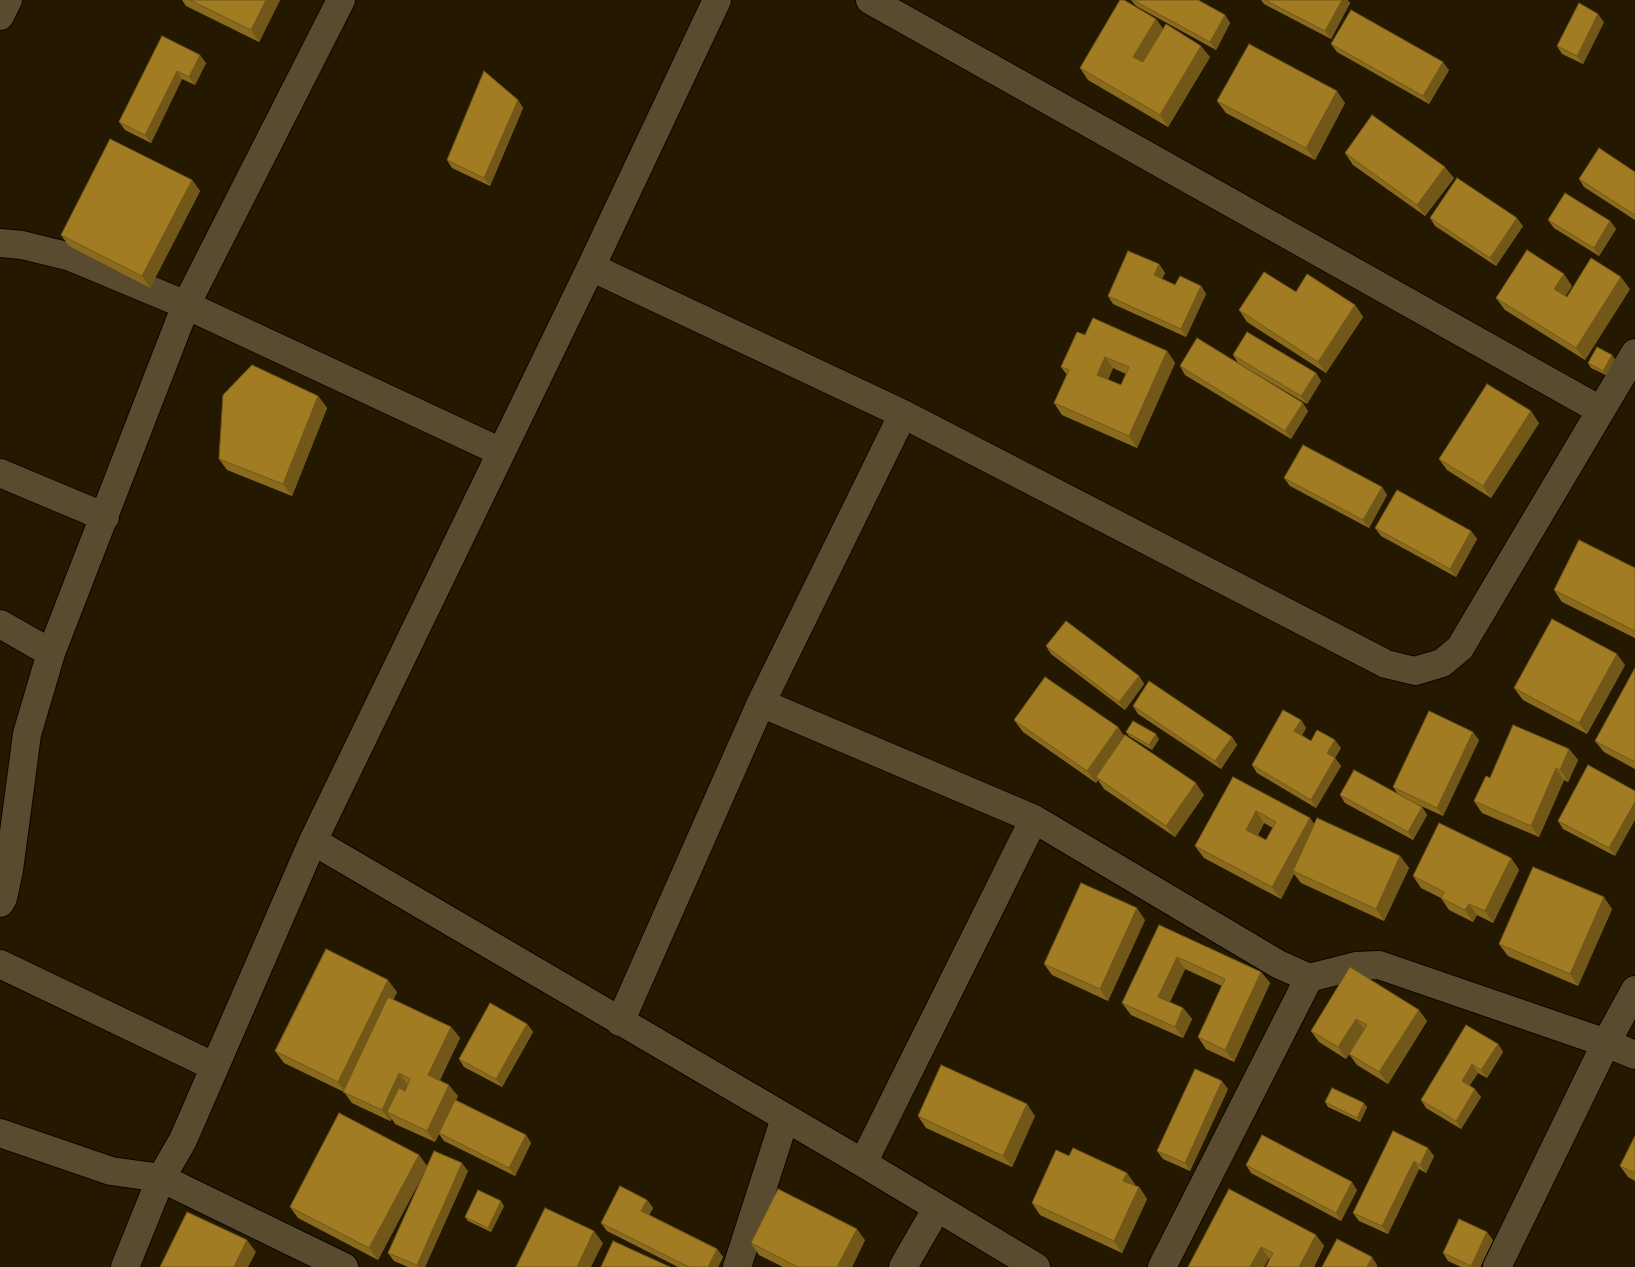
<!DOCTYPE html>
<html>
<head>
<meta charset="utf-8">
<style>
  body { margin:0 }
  canvas { display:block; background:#241900 }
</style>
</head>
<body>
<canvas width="1635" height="1267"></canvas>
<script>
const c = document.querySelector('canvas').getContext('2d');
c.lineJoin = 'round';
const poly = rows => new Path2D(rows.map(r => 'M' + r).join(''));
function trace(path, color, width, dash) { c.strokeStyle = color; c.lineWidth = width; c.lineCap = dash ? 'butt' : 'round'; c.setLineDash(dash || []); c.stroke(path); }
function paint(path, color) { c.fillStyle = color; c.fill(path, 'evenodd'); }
const minor = poly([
  [870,0,1600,410],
  [0,16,8,0],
  [0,243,22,245,71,257,186,305,501,452],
  [591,267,903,414,1386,664,1415,671,1442,663,1460,648,1635,353],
  [0,473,105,517],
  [0,624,51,653],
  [761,703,1034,819,1278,964,1309,978,1356,966,1379,965,1606,1043,1635,1055],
  [313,841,863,1163,1036,1267],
  [0,903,3,898,9,870,27,734,51,653,186,305,341,0],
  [0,964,215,1067],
  [620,1022,761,703,903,414],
  [0,1133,111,1171,161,1178,344,1267],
  [863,1163,1034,819],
  [125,1267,161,1178,183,1140,313,841,591,267,717,0],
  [737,1267,785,1118],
  [903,1267,937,1208],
  [1162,1267,1309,978],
  [1497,1267,1606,1043,1635,990]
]);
trace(minor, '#0d0400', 30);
trace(minor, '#594b30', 28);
paint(poly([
  [182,0,280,0,259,42,186,6],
  [1131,0,1198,0,1225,15,1230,23,1216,50,1136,6],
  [1261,0,1347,0,1350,3,1331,39,1264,4],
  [1156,19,1163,29,1210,57,1168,127,1088,80,1080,68],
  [1604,22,1583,64,1562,54,1557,46],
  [162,36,206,63,195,85,182,79,151,143,125,130,119,122],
  [1331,44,1449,70,1429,104,1337,52],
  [518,100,523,108,490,186,452,168,447,160],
  [1217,101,1345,103,1315,160,1226,113],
  [1345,153,1454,178,1425,216,1353,165],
  [1635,172,1635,220,1584,187,1579,179],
  [192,180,200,191,150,288,69,246,61,235],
  [1430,218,1523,226,1496,266,1435,226],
  [1548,220,1610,221,1616,229,1599,256,1554,228],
  [1159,264,1165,273,1162,279,1175,285,1201,286,1206,294,1186,337,1113,304,1108,296],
  [1572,286,1565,297,1567,297,1630,289,1585,360,1505,310,1496,298],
  [1296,292,1355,305,1363,317,1326,373,1247,322,1239,310],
  [1085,335,1167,351,1175,363,1137,448,1062,415,1054,403,1067,375,1061,367],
  [1113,368,1126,374,1121,385,1108,380],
  [1233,355,1316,373,1321,381,1307,404,1238,363],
  [1615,359,1606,375,1591,368,1588,363],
  [1180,366,1308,411,1291,439,1185,375],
  [318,396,327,408,292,496,227,470,219,459],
  [1539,423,1491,498,1447,470,1439,459],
  [1284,478,1382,487,1387,495,1369,528,1290,486],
  [1375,528,1471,531,1477,539,1456,577,1381,536],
  [1635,568,1635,638,1562,602,1554,590],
  [1046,646,1139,676,1144,684,1125,710,1051,654],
  [1625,665,1587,734,1523,700,1514,688],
  [1635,668,1635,769,1604,752,1595,741],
  [1133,706,1232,737,1237,745,1221,769,1138,714],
  [1014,720,1118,727,1124,736,1204,795,1175,837,1104,789,1098,780,1096,783,1023,732],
  [1301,720,1306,728,1302,735,1311,741,1341,748,1335,758,1341,766,1316,808,1257,773,1252,765],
  [1126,732,1159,739,1152,750,1129,736],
  [1479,740,1443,816,1406,799,1422,807,1427,815,1413,840,1345,803,1340,795,1398,794,1393,787],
  [1569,749,1578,760,1568,782,1564,780,1539,837,1482,813,1474,801,1490,778],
  [1588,765,1615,856,1563,829,1558,821],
  [1233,777,1310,818,1314,824,1400,856,1409,868,1384,921,1301,883,1294,874,1281,899,1204,858,1195,846],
  [1264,823,1273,828,1266,840,1258,835],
  [1511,858,1519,870,1493,923,1477,915,1473,922,1449,910,1441,898,1421,888,1413,876],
  [1612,909,1578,986,1508,956,1499,944],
  [1145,920,1108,1001,1052,975,1044,964],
  [1159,925,1261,972,1270,983,1234,1062,1206,1049,1198,1037,1222,986,1185,969,1170,1002,1183,1008,1192,1019,1183,1038,1131,1015,1122,1003],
  [1350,967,1427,1021,1388,1084,1357,1065,1349,1054,1346,1059,1319,1042,1311,1031],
  [397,992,393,1000,451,1027,460,1038,440,1080,458,1096,456,1100,526,1135,531,1143,515,1176,444,1141,439,1134,435,1142,395,1124,392,1119,390,1121,352,1103,344,1092,284,1063,275,1051],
  [527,1024,533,1032,502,1087,464,1067,459,1059],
  [1498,1044,1503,1052,1487,1078,1478,1073,1469,1086,1481,1097,1461,1129,1426,1108,1421,1100],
  [1228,1089,1190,1171,1163,1159,1157,1151],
  [1325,1102,1367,1107,1360,1122,1328,1107],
  [918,1116,1035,1116,1012,1167,926,1128],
  [1393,1131,1434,1156,1426,1173,1419,1169,1388,1234,1359,1221,1353,1213],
  [1635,1136,1635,1181,1628,1177,1620,1166],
  [419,1155,427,1166,468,1171,425,1267,408,1267,394,1261,388,1253,425,1171,378,1260,298,1218,290,1207],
  [1246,1165,1357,1190,1341,1221,1251,1173],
  [1135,1184,1134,1186,1139,1187,1147,1199,1122,1253,1040,1215,1032,1203],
  [1229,1189,1316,1235,1324,1246,1314,1267,1266,1267,1270,1259,1269,1258,1264,1267],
  [647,1200,653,1208,649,1215,717,1249,723,1257,718,1267,678,1267,607,1231,601,1223],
  [504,1206,491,1232,468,1221,465,1217],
  [865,1240,852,1267,783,1267,759,1255,751,1243],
  [1493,1240,1480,1267,1461,1267,1448,1261,1443,1253]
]), '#8a6b1e');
paint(poly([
  [266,0,280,0,259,42,251,30],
  [1342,0,1347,0,1350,3,1331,39,1325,31],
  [1598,14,1604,22,1583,64,1577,56],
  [1225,15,1230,23,1216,50,1210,42],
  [1156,19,1164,30,1141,68,1133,57],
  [1201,46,1210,57,1168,127,1160,115],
  [200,55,206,63,195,85,189,77],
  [1443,62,1449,70,1429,104,1423,96],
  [177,71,182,79,151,143,145,135],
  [1337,91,1345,103,1315,160,1306,148],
  [518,100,523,108,490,186,484,178],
  [1445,167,1454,178,1425,216,1417,205],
  [192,180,200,191,150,288,142,276],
  [1517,218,1523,226,1496,266,1490,258],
  [1610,221,1616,229,1599,256,1594,248],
  [1159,264,1165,273,1159,283,1154,275],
  [1564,274,1572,286,1562,301,1554,289],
  [1621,277,1630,289,1585,360,1576,348],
  [1201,286,1206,294,1186,337,1181,329],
  [1355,305,1363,317,1326,373,1318,362],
  [1167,351,1175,363,1137,448,1129,436],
  [1612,355,1615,359,1606,375,1603,371],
  [1105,357,1113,368,1105,386,1097,375],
  [1316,373,1321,381,1307,404,1301,396],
  [318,396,327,408,292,496,283,484],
  [1303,403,1308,411,1291,439,1285,431],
  [1531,411,1539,423,1491,498,1483,486],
  [1382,487,1387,495,1369,528,1363,520],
  [1471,531,1477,539,1456,577,1450,569],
  [1617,654,1625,665,1587,734,1579,723],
  [1139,676,1144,684,1125,710,1119,702],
  [1301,720,1306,728,1300,739,1294,731],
  [1118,727,1126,739,1096,777,1098,780,1096,783,1087,771],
  [1473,732,1479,740,1443,816,1437,808],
  [1156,734,1159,739,1152,750,1149,745],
  [1232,737,1237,745,1221,769,1215,761],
  [1335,740,1341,748,1333,761,1327,753],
  [1569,749,1578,760,1568,782,1560,770],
  [1335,758,1341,766,1316,808,1311,800],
  [1556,768,1564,780,1539,837,1531,826],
  [1196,783,1204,795,1175,837,1166,826],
  [1635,802,1635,820,1615,856,1609,848],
  [1422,807,1427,815,1413,840,1408,832],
  [1256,811,1264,823,1255,841,1246,830],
  [1310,818,1318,830,1293,871,1294,874,1281,899,1272,887],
  [1400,856,1409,868,1384,921,1376,909],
  [1511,858,1519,870,1493,923,1485,911],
  [1604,897,1612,909,1578,986,1570,974],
  [1469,904,1477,915,1473,922,1465,910],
  [1137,908,1145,920,1108,1001,1100,989],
  [1177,957,1185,969,1167,1008,1158,997],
  [1261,972,1270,983,1234,1062,1225,1050],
  [388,980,397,992,346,1093,338,1082],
  [1183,1008,1192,1019,1183,1038,1175,1027],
  [1419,1010,1427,1021,1388,1084,1379,1072],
  [1356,1019,1365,1030,1346,1059,1338,1047],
  [527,1024,533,1032,502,1087,496,1079],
  [451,1027,460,1038,436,1087,428,1075],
  [1498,1044,1503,1052,1487,1078,1481,1070],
  [1472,1064,1478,1073,1467,1090,1462,1081],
  [399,1073,408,1085,393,1115,387,1112,392,1119,390,1121,382,1110],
  [1222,1081,1228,1089,1190,1171,1185,1163],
  [449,1085,458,1096,435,1142,427,1131],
  [1475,1089,1481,1097,1461,1129,1456,1121],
  [1364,1103,1367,1107,1360,1122,1357,1118],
  [1027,1104,1035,1116,1012,1167,1003,1156],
  [526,1135,531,1143,515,1176,509,1168],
  [1428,1148,1434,1156,1426,1173,1420,1165],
  [419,1155,427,1167,378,1260,369,1248],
  [1414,1161,1419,1169,1388,1234,1382,1226],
  [462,1163,468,1171,425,1267,418,1267,417,1265],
  [1127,1173,1135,1184,1131,1192,1123,1181],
  [1352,1182,1357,1190,1341,1221,1336,1213],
  [1139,1187,1147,1199,1122,1253,1114,1241],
  [647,1200,653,1208,647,1219,641,1211],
  [501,1201,504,1206,491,1232,488,1228],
  [857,1229,865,1240,852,1267,837,1267],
  [594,1231,603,1243,591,1267,577,1267],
  [1487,1232,1493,1240,1480,1267,1472,1267,1471,1266],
  [1316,1235,1324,1246,1314,1267,1299,1267],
  [247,1240,256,1252,248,1267,234,1267],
  [1261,1247,1269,1258,1264,1267,1250,1267],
  [717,1249,723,1257,718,1267,708,1267],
  [1372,1257,1377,1265,1377,1267,1367,1267]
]), '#715718');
const building = poly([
  [190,0,266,0,251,30,190,0],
  [1120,0,1124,0,1156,19,1133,57,1143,62,1166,24,1201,46,1160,115,1080,68,1120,0],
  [1133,0,1198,0,1225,15,1210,42,1133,0],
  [1265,0,1342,0,1325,31,1265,0],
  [1579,3,1598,14,1577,56,1557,46,1579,3],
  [1351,10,1443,62,1423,96,1331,44,1351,10],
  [162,36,200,55,189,77,177,71,145,135,119,122,162,36],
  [1249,44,1337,91,1306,148,1217,101,1249,44],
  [484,71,518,100,484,178,447,160,484,71],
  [1372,115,1445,167,1417,205,1345,153,1372,115],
  [110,139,192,180,142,276,61,235,110,139],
  [1599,148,1635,172,1635,215,1579,179,1599,148],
  [1457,178,1517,218,1490,258,1430,218,1457,178],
  [1565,193,1610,221,1594,248,1548,220,1565,193],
  [1527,250,1564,274,1554,289,1567,297,1591,258,1621,277,1576,348,1496,298,1527,250],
  [1128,251,1159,264,1154,275,1175,285,1180,276,1201,286,1181,329,1108,296,1128,251],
  [1264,272,1296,292,1307,274,1355,305,1318,362,1239,310,1264,272],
  [1093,318,1167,351,1129,436,1054,403,1069,370,1061,367,1077,332,1085,335,1093,318],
  [1105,357,1129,367,1121,385,1097,375,1105,357],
  [1247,332,1316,373,1301,396,1233,355,1247,332],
  [1197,338,1303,403,1285,431,1180,366,1197,338],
  [1597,347,1612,355,1603,371,1588,363,1597,347],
  [252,365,318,396,283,484,219,459,223,395,252,365],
  [1487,384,1531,411,1483,486,1439,459,1487,384],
  [1303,445,1382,487,1363,520,1284,478,1303,445],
  [1397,490,1471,531,1450,569,1375,528,1397,490],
  [1579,540,1635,568,1635,631,1554,590,1579,540],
  [1552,619,1617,654,1579,723,1514,688,1552,619],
  [1066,621,1139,676,1119,702,1046,646,1066,621],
  [1635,668,1635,762,1595,741,1635,668],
  [1045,677,1118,727,1087,771,1014,720,1045,677],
  [1149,681,1232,737,1215,761,1133,706,1149,681],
  [1283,710,1301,720,1294,731,1311,741,1317,730,1335,740,1327,753,1335,758,1311,800,1252,765,1283,710],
  [1429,711,1473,732,1437,808,1393,787,1429,711],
  [1133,721,1156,734,1149,745,1126,732,1133,721],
  [1513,725,1569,749,1560,770,1556,768,1531,826,1474,801,1486,776,1490,778,1513,725],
  [1125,735,1196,783,1166,826,1096,777,1125,735],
  [1588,765,1635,791,1635,802,1609,848,1558,821,1588,765],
  [1354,770,1422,807,1408,832,1340,795,1354,770],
  [1233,777,1310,818,1272,887,1195,846,1233,777],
  [1256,811,1276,822,1266,840,1246,830,1256,811],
  [1317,818,1400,856,1376,909,1293,871,1317,818],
  [1439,823,1511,858,1485,911,1469,904,1465,910,1441,898,1444,892,1413,876,1439,823],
  [1533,867,1604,897,1570,974,1499,944,1533,867],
  [1081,883,1137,908,1100,989,1044,964,1081,883],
  [1159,925,1261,972,1225,1050,1198,1037,1225,979,1177,957,1158,997,1183,1008,1175,1027,1122,1003,1159,925],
  [326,949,388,980,338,1082,275,1051,326,949],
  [1350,967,1419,1010,1379,1072,1349,1054,1367,1025,1356,1019,1338,1047,1311,1031,1350,967],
  [388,997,451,1027,428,1075,449,1085,427,1131,387,1112,399,1088,405,1091,410,1079,399,1073,382,1110,343,1092,388,997],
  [490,1003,527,1024,496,1079,459,1059,490,1003],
  [1466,1025,1498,1044,1481,1070,1472,1064,1462,1081,1475,1089,1456,1121,1421,1100,1466,1025],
  [941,1065,1027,1104,1003,1156,918,1116,941,1065],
  [1195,1069,1222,1081,1185,1163,1157,1151,1195,1069],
  [1332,1088,1364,1103,1357,1118,1325,1102,1332,1088],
  [455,1100,526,1135,509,1168,439,1133,455,1100],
  [339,1113,419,1155,369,1248,290,1207,339,1113],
  [1393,1131,1428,1148,1420,1165,1414,1161,1382,1226,1353,1213,1393,1131],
  [1262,1135,1352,1182,1336,1213,1246,1165,1262,1135],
  [1635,1136,1635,1173,1620,1166,1635,1136],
  [1073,1148,1127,1173,1123,1181,1139,1187,1114,1241,1032,1203,1056,1150,1069,1156,1073,1148],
  [434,1151,462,1163,417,1265,388,1253,434,1151],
  [620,1186,647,1200,641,1211,717,1249,708,1267,689,1267,601,1223,620,1186],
  [778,1189,857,1229,837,1267,798,1267,751,1243,778,1189],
  [1229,1189,1316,1235,1299,1267,1266,1267,1273,1253,1261,1247,1250,1267,1188,1267,1229,1189],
  [478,1190,501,1201,488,1228,465,1217,478,1190],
  [545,1208,594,1231,577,1267,516,1267,545,1208],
  [187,1212,247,1240,234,1267,160,1267,187,1212],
  [1459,1219,1487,1232,1471,1266,1443,1253,1459,1219],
  [1337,1239,1372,1257,1367,1267,1322,1267,1337,1239],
  [613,1241,670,1267,601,1267,613,1241]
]);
paint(building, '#a17c23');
trace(building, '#715718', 1);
</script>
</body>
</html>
